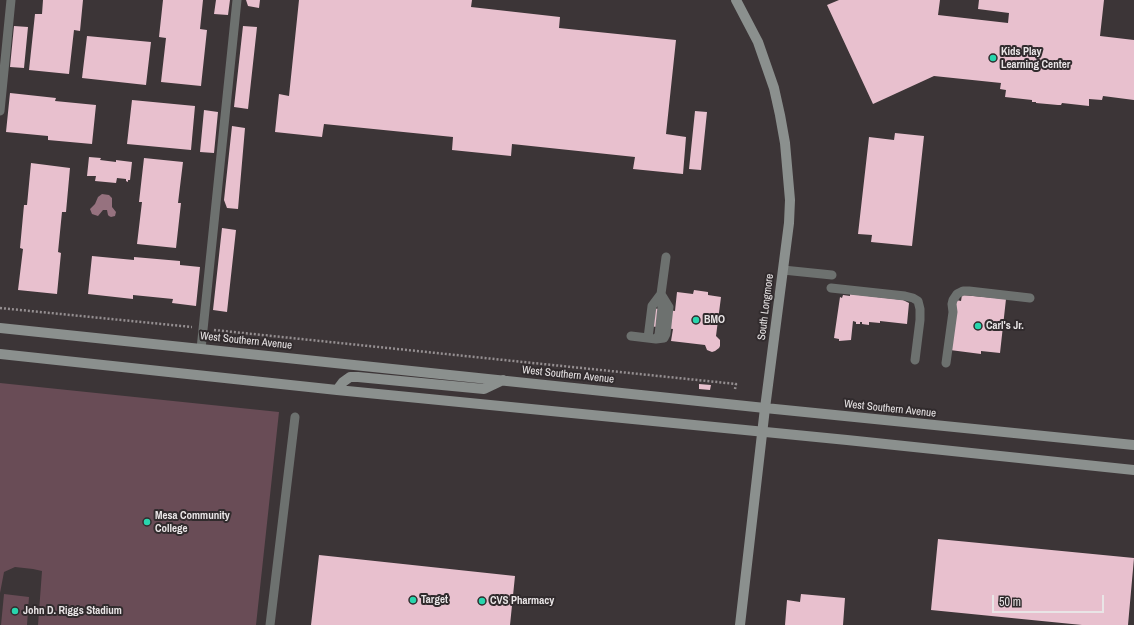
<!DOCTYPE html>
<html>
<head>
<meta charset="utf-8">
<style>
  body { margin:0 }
  #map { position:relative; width:1134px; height:625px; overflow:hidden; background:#3c3537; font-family:"Archivo Narrow",sans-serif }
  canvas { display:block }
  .scale { position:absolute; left:992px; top:595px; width:112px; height:18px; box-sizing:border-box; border:2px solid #e9e5e6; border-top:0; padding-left:5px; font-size:12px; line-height:14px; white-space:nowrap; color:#e9e5e6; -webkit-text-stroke:3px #312b2d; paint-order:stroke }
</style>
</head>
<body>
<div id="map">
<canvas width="1134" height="625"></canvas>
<div class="scale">50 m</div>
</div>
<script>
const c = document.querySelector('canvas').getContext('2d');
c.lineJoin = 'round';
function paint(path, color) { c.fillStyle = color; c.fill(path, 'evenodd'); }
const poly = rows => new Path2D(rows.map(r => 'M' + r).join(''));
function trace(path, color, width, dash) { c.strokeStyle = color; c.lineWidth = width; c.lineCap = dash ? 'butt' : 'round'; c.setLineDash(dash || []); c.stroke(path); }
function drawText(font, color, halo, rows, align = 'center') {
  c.font = font + ' "Archivo Narrow",sans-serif'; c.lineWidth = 4; c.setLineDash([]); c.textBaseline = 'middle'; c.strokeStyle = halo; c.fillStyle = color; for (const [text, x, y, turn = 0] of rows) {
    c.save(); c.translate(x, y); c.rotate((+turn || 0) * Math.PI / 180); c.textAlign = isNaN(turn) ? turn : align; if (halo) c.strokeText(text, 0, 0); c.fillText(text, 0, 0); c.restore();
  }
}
paint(poly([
  [0,383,279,412,256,625,38,625,42,571,33,569,15,567,4,572,0,593],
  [4,594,29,597,27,625,1,625]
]), '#694c56');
paint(poly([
  [102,194,109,195,112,198,112,207,116,212,115,216,111,217,109,216,108,215,107,210,103,210,98,216,92,214,90,209,95,204,98,197]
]), '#96727f');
paint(poly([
  [43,0,83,0,80,31,74,30,69,74,29,70,35,14,42,14],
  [163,0,203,0,200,29,207,30,201,86,161,82,166,38,159,37],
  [216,0,230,0,228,15,214,14],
  [246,0,260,0,259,8,248,6],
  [299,0,472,0,471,7,560,17,559,28,676,40,666,134,686,137,683,174,633,169,635,157,512,144,511,156,452,150,453,137,324,124,322,137,275,132,279,94,289,96],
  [839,0,940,0,938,15,1008,23,1009,13,978,9,979,0,1104,0,1100,36,1134,40,1134,100,1103,96,1102,100,1089,99,1089,106,1062,103,1061,105,1058,105,1036,103,1036,102,1032,102,1032,100,1005,97,1006,90,1000,89,1001,83,934,76,873,104,827,5],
  [14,26,28,27,24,68,10,67],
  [243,26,257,27,248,109,234,107],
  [87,36,151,42,146,85,82,78],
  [10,93,56,98,55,101,96,105,92,144,48,140,48,136,6,132],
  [132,100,195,106,191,150,127,144],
  [204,110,218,112,214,153,200,152],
  [695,111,707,112,701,170,689,169],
  [232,126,245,128,238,209,227,208,224,200],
  [895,133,924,136,912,246,871,242,872,235,858,234,869,137,894,140],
  [89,157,101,158,100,160,116,162,116,160,132,162,130,180,128,180,128,182,126,181,126,179,117,178,116,183,95,181,96,176,87,176],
  [144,158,183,162,178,203,181,203,176,248,137,244,142,202,139,202],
  [31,163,70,168,66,212,62,212,58,252,61,253,57,294,18,290,23,249,20,248,24,205,27,205],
  [222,228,236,230,227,312,213,310],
  [92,256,134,260,134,257,180,261,180,265,200,267,196,306,172,303,173,299,133,295,133,299,88,294],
  [694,290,708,292,708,295,721,297,716,336,720,340,720,346,719,348,715,351,712,352,707,350,705,345,671,341,673,329,649,326,651,308,675,311,677,292,693,294],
  [850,294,903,300,909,303,907,324,880,321,880,323,869,322,869,325,862,324,862,322,860,322,860,324,856,324,856,322,853,321,851,340,839,341,839,339,834,338,840,297,842,298,843,295,850,296],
  [962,295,1006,299,1000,353,981,351,981,354,950,350,956,300,961,301],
  [699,384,711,385,710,390,699,389],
  [938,539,1134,558,1128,625,1082,625,931,610],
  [319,555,515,576,510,625,311,625],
  [801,594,845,598,843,625,785,625,787,600,800,602]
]), '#e8c0ce');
trace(poly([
  [0,308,192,327],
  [214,330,736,384,735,389]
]), '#958f91', 2.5, [2, 2]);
trace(poly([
  [0,111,11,0],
  [783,270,832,275],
  [831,288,905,296,913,298,918,301,920,309,920,320,915,360],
  [631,336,656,339,659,335,662,307,661,294,666,257],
  [648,338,652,306,661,294,669,307,666,334,664,338,656,339],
  [201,349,237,0],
  [946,363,953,312,952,304,953,300,957,294,963,291,969,291,1030,298],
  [270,625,295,417]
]), '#6d716f', 9);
trace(poly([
  [736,0,758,42,774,88,780,115,785,143,790,200,789,223,765,408,740,625],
  [0,328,765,408,1134,445],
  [0,354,337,390,847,440,1134,470],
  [337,390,343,382,350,377,358,377,484,389,503,380]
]), '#8b908e', 10);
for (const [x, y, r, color] of [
  [993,58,4,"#28d5ad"],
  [696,320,4,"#28d5ad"],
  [978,326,4,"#28d5ad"],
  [147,522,4,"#28d5ad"],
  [413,600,4,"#28d5ad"],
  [482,601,4,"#28d5ad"],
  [15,611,4,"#28d5ad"]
]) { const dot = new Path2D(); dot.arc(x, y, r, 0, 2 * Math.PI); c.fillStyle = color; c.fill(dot); trace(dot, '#312b2d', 1.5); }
drawText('bold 11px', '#e9e5e6', '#312b2d', [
  ["Kids Play",1001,52],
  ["Learning Center",1001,65],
  ["BMO",704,320],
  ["Carl's Jr.",986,326],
  ["Mesa Community",155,516],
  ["College",155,529],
  ["Target",421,600],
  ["CVS Pharmacy",490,601],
  ["John D. Riggs Stadium",23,611]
], 'left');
drawText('11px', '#e9e5e6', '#312b2d', [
  ["South Longmore",766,307,-83],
  ["West Southern Avenue",246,341,6],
  ["West Southern Avenue",568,375,6],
  ["West Southern Avenue",890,409,6]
]);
</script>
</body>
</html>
